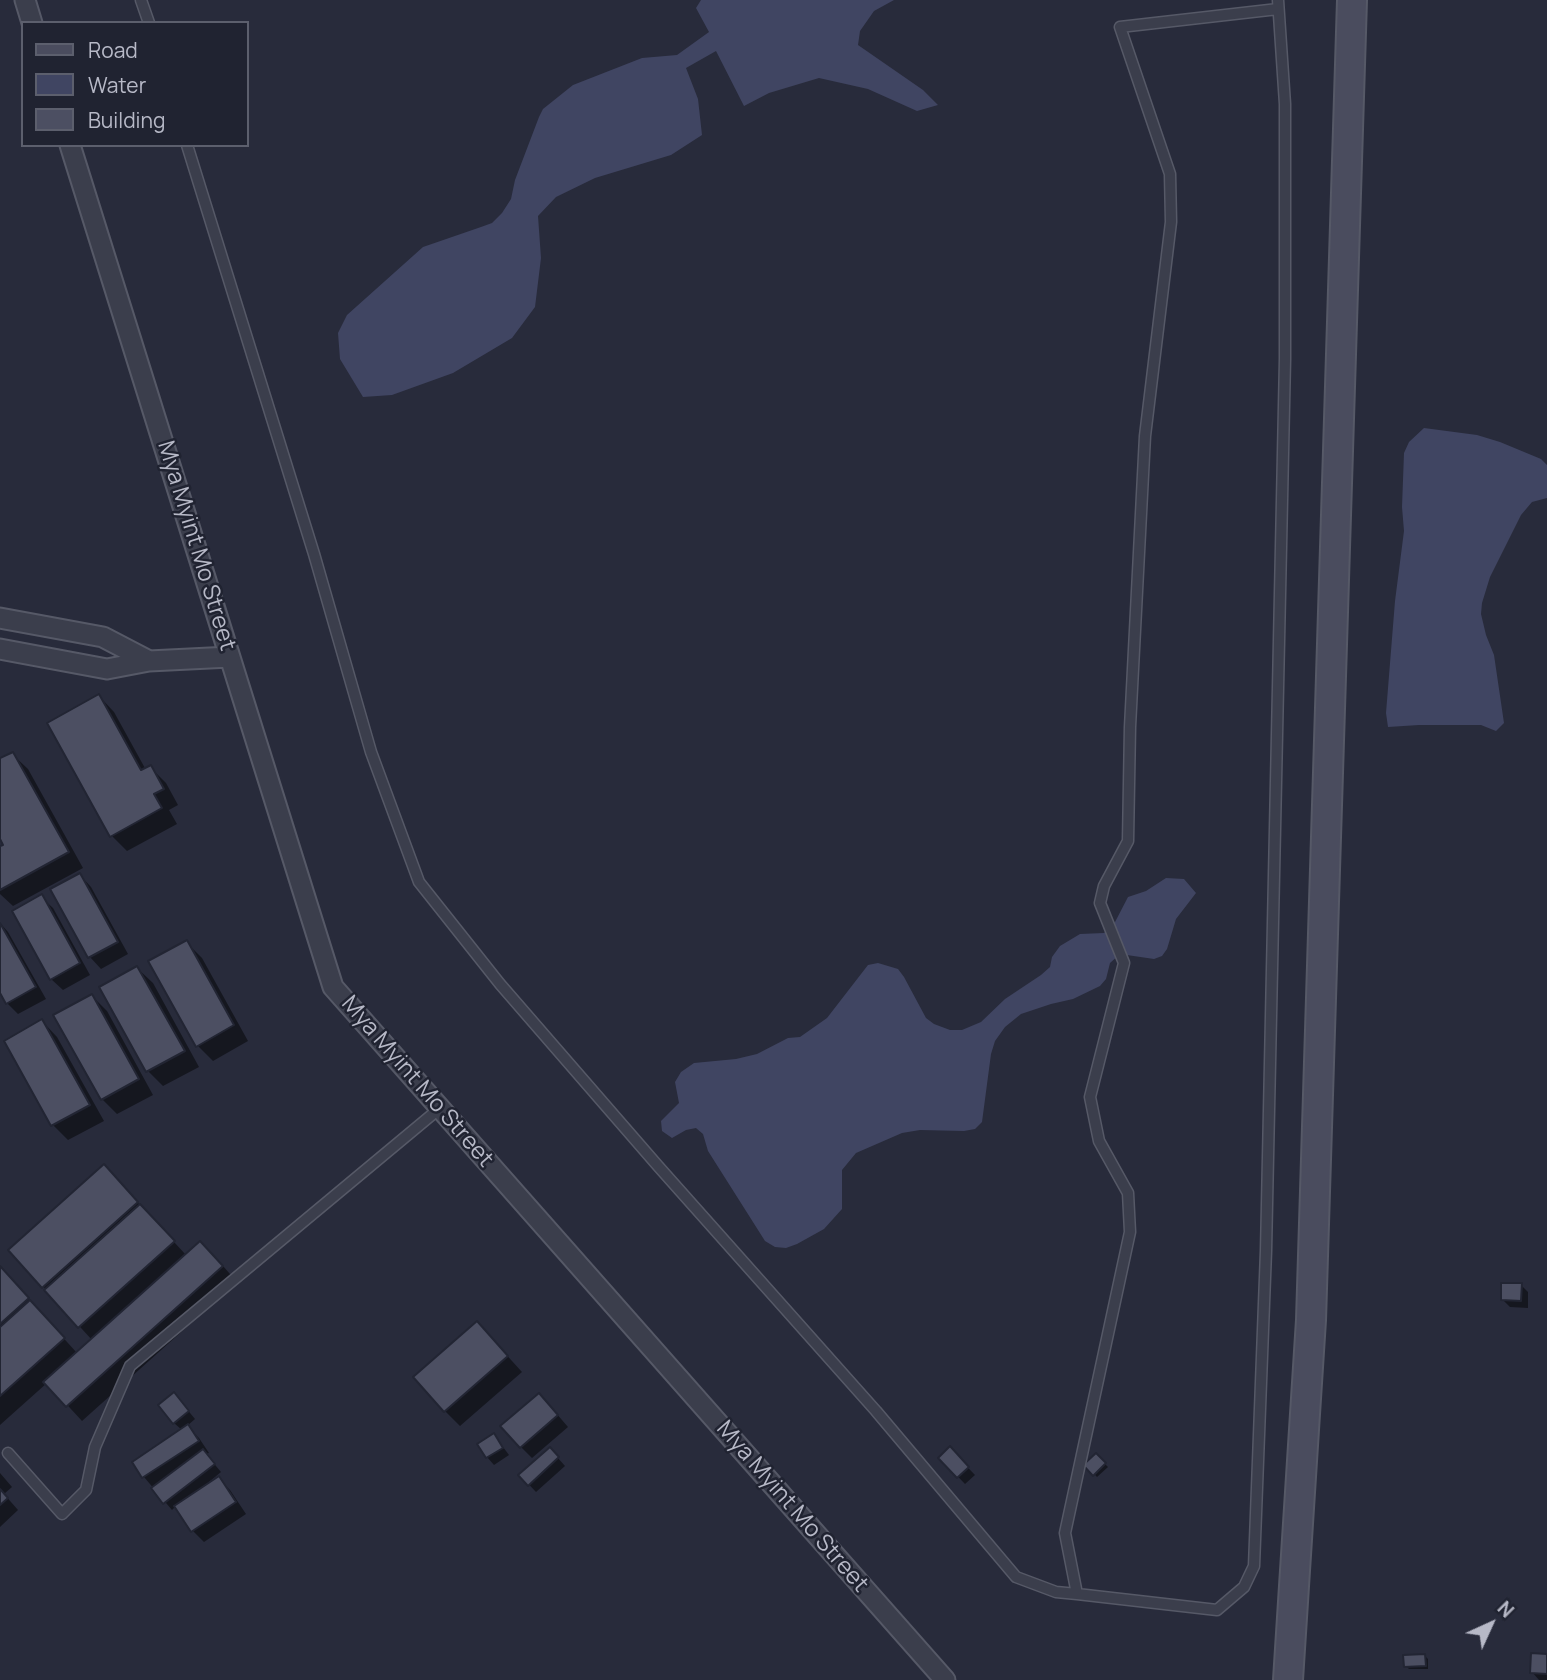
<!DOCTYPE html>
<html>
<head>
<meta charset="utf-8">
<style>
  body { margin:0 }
  #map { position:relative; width:1547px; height:1680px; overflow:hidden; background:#282b3b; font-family:Manrope,sans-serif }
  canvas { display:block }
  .legend { position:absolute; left:21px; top:21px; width:228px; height:126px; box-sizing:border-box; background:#202331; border:2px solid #5c5f6d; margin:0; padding:9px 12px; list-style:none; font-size:21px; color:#b7b9c7 }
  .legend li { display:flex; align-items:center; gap:14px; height:35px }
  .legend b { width:35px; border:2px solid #5c5f6d }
  .north { position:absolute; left:1456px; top:1589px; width:70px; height:70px; -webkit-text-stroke:5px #202331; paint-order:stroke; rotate:45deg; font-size:19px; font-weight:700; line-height:28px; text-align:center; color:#b7b9c7 }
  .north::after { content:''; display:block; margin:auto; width:24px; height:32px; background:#b7b9c7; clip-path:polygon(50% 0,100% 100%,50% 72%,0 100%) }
</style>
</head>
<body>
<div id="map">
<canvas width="1547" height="1680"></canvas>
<ul class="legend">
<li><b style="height:9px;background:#4a4c5e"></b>Road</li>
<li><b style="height:19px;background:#404562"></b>Water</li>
<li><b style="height:19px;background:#4c4f62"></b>Building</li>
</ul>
<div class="north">N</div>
</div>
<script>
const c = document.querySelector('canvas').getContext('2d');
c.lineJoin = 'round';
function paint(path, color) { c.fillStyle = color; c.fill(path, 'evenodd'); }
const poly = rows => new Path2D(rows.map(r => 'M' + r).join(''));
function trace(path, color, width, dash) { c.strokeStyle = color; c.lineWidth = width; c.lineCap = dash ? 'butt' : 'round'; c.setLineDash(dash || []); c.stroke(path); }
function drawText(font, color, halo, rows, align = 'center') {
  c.font = font + ' Manrope,sans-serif'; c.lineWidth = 5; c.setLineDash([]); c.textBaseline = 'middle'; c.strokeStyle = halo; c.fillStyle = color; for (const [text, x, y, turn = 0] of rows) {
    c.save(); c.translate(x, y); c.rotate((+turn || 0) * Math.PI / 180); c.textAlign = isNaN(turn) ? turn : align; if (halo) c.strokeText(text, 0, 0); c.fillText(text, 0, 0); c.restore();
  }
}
paint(poly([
  [701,0,894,0,874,11,860,31,858,45,923,90,938,105,917,111,868,89,819,78,769,93,744,106,716,51,686,68,698,99,702,135,671,155,595,178,556,197,538,216,541,258,535,307,512,338,453,373,392,395,363,397,340,359,338,333,347,315,423,247,481,227,492,223,502,213,511,199,515,180,539,117,543,109,573,85,642,58,677,55,709,32,696,8],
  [1424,428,1477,435,1500,442,1541,459,1547,465,1547,498,1532,502,1521,515,1490,577,1482,603,1481,614,1486,635,1494,655,1504,723,1496,731,1481,725,1419,725,1388,727,1386,713,1395,601,1404,531,1402,507,1404,453,1409,442],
  [1166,878,1184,879,1196,893,1176,919,1167,949,1162,956,1154,959,1120,954,1110,963,1106,979,1100,986,1073,999,1051,1004,1021,1014,1005,1027,995,1041,991,1054,982,1122,975,1129,964,1131,920,1130,902,1133,856,1153,842,1170,842,1209,824,1229,797,1244,786,1248,775,1247,765,1241,708,1151,703,1134,696,1128,686,1130,672,1138,662,1131,661,1121,679,1103,675,1082,681,1072,694,1063,736,1059,757,1054,788,1038,800,1037,827,1018,868,965,878,963,898,969,904,977,926,1018,934,1024,950,1030,962,1030,981,1022,1005,999,1041,975,1050,967,1052,957,1060,946,1080,934,1104,933,1114,924,1128,897,1146,891]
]), '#404562');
paint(poly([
  [99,696,114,712,146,770,150,767,166,783,178,805,169,810,177,824,127,851,112,836],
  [12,754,28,769,83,868,13,906,0,894,0,848,5,845,0,836,0,760],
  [80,875,91,887,128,954,101,969,90,957,52,890],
  [41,897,53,908,90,975,63,990,51,979],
  [0,923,8,932,46,999,18,1014,7,1003,0,990],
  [186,942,202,958,248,1041,213,1061,197,1045],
  [137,968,153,983,199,1067,163,1086,148,1071,101,987],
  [92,996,107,1011,153,1095,117,1114,102,1099],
  [42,1021,57,1037,104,1121,68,1140,53,1125],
  [104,1166,186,1255,216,1258,237,1282,82,1421,47,1383,0,1425,0,1268,77,1353,92,1340,10,1250],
  [1521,1285,1528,1292,1528,1308,1510,1307,1503,1300],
  [492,1339,522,1372,460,1426,445,1411],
  [181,1402,195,1419,187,1426,199,1438,209,1453,206,1454,221,1472,209,1482,210,1484,219,1479,230,1490,246,1514,204,1542,193,1531,176,1506,172,1510,144,1477,182,1430,174,1423],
  [550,1406,568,1427,532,1458,521,1447],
  [494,1435,509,1455,494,1465,487,1457],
  [550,1449,565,1466,536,1492,520,1475],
  [950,1449,975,1475,965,1484,940,1458],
  [1096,1455,1108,1467,1097,1477,1086,1465],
  [0,1473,12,1487,4,1494,18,1510,0,1527],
  [1425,1656,1428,1659,1428,1669,1409,1669,1406,1666],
  [1547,1656,1547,1680,1539,1680,1532,1672]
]), '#0007');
const building = poly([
  [99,694,141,770,151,765,164,789,154,794,162,808,110,837,47,723,99,694],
  [13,752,69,852,0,890,0,846,3,845,0,839,0,758,13,752],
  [80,873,118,942,88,958,50,889,80,873],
  [42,894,80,963,50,980,12,911,42,894],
  [0,923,36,987,6,1004,0,993,0,923],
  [187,940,234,1025,196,1047,148,961,187,940],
  [137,966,185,1051,146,1072,99,987,137,966],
  [92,994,139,1079,101,1100,53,1015,92,994],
  [42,1019,90,1105,51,1126,4,1041,42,1019],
  [104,1164,138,1202,42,1288,8,1250,104,1164],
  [140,1204,175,1241,78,1328,44,1290,140,1204],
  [200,1241,223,1266,66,1407,43,1382,200,1241],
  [0,1266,29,1298,0,1324,0,1266],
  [1501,1283,1522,1283,1521,1301,1501,1300,1501,1283],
  [30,1300,65,1338,0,1396,0,1327,30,1300],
  [477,1321,508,1356,444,1412,413,1377,477,1321],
  [174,1392,189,1411,173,1424,158,1405,174,1392],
  [539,1393,558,1415,520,1448,500,1426,539,1393],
  [188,1424,199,1441,142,1478,132,1462,188,1424],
  [494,1433,503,1448,486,1458,477,1444,494,1433],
  [950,1446,969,1467,957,1478,938,1458,950,1446],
  [550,1447,559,1457,528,1486,518,1475,550,1447],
  [203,1449,215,1464,163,1504,151,1488,203,1449],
  [1096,1453,1106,1463,1093,1476,1083,1465,1096,1453],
  [219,1476,236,1502,191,1532,174,1506,219,1476],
  [0,1489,8,1498,0,1505,0,1489],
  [1531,1653,1547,1654,1547,1674,1530,1673,1531,1653],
  [1425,1654,1426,1666,1404,1667,1403,1655,1425,1654]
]);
paint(building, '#4c4f62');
trace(building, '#222533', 2);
const lane = poly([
  [141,0,149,23],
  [1278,0,1285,104,1285,359,1266,1251,1254,1566,1244,1587,1217,1610,1077,1594,1065,1533,1130,1232,1128,1193,1099,1141,1090,1097,1124,963,1100,903,1104,886,1128,841,1130,727,1145,436,1171,222,1170,174,1120,27,1278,9],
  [187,145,314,554,371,752,419,882,500,984,658,1166,876,1411,1016,1577,1056,1592,1077,1594],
  [8,1453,62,1514,86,1490,95,1447,130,1366,440,1108]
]);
const street = poly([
  [25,0,32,23],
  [70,145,333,987,945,1680],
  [0,618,103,637,149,661],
  [0,649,107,669,149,661,230,657]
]);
const secondary = poly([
  [1288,1680,1311,1320,1352,0]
]);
trace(lane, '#565967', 13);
trace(street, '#565967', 23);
trace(secondary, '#565967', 32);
trace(lane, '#3b3e4c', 10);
trace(street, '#3b3e4c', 19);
trace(secondary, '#4a4c5e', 28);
drawText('23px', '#b7b9c7', '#202331', [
  ["Mya Myint Mo Street",196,546,73],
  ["Mya Myint Mo Street",417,1082,49],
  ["Mya Myint Mo Street",792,1507,49]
]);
</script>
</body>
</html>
